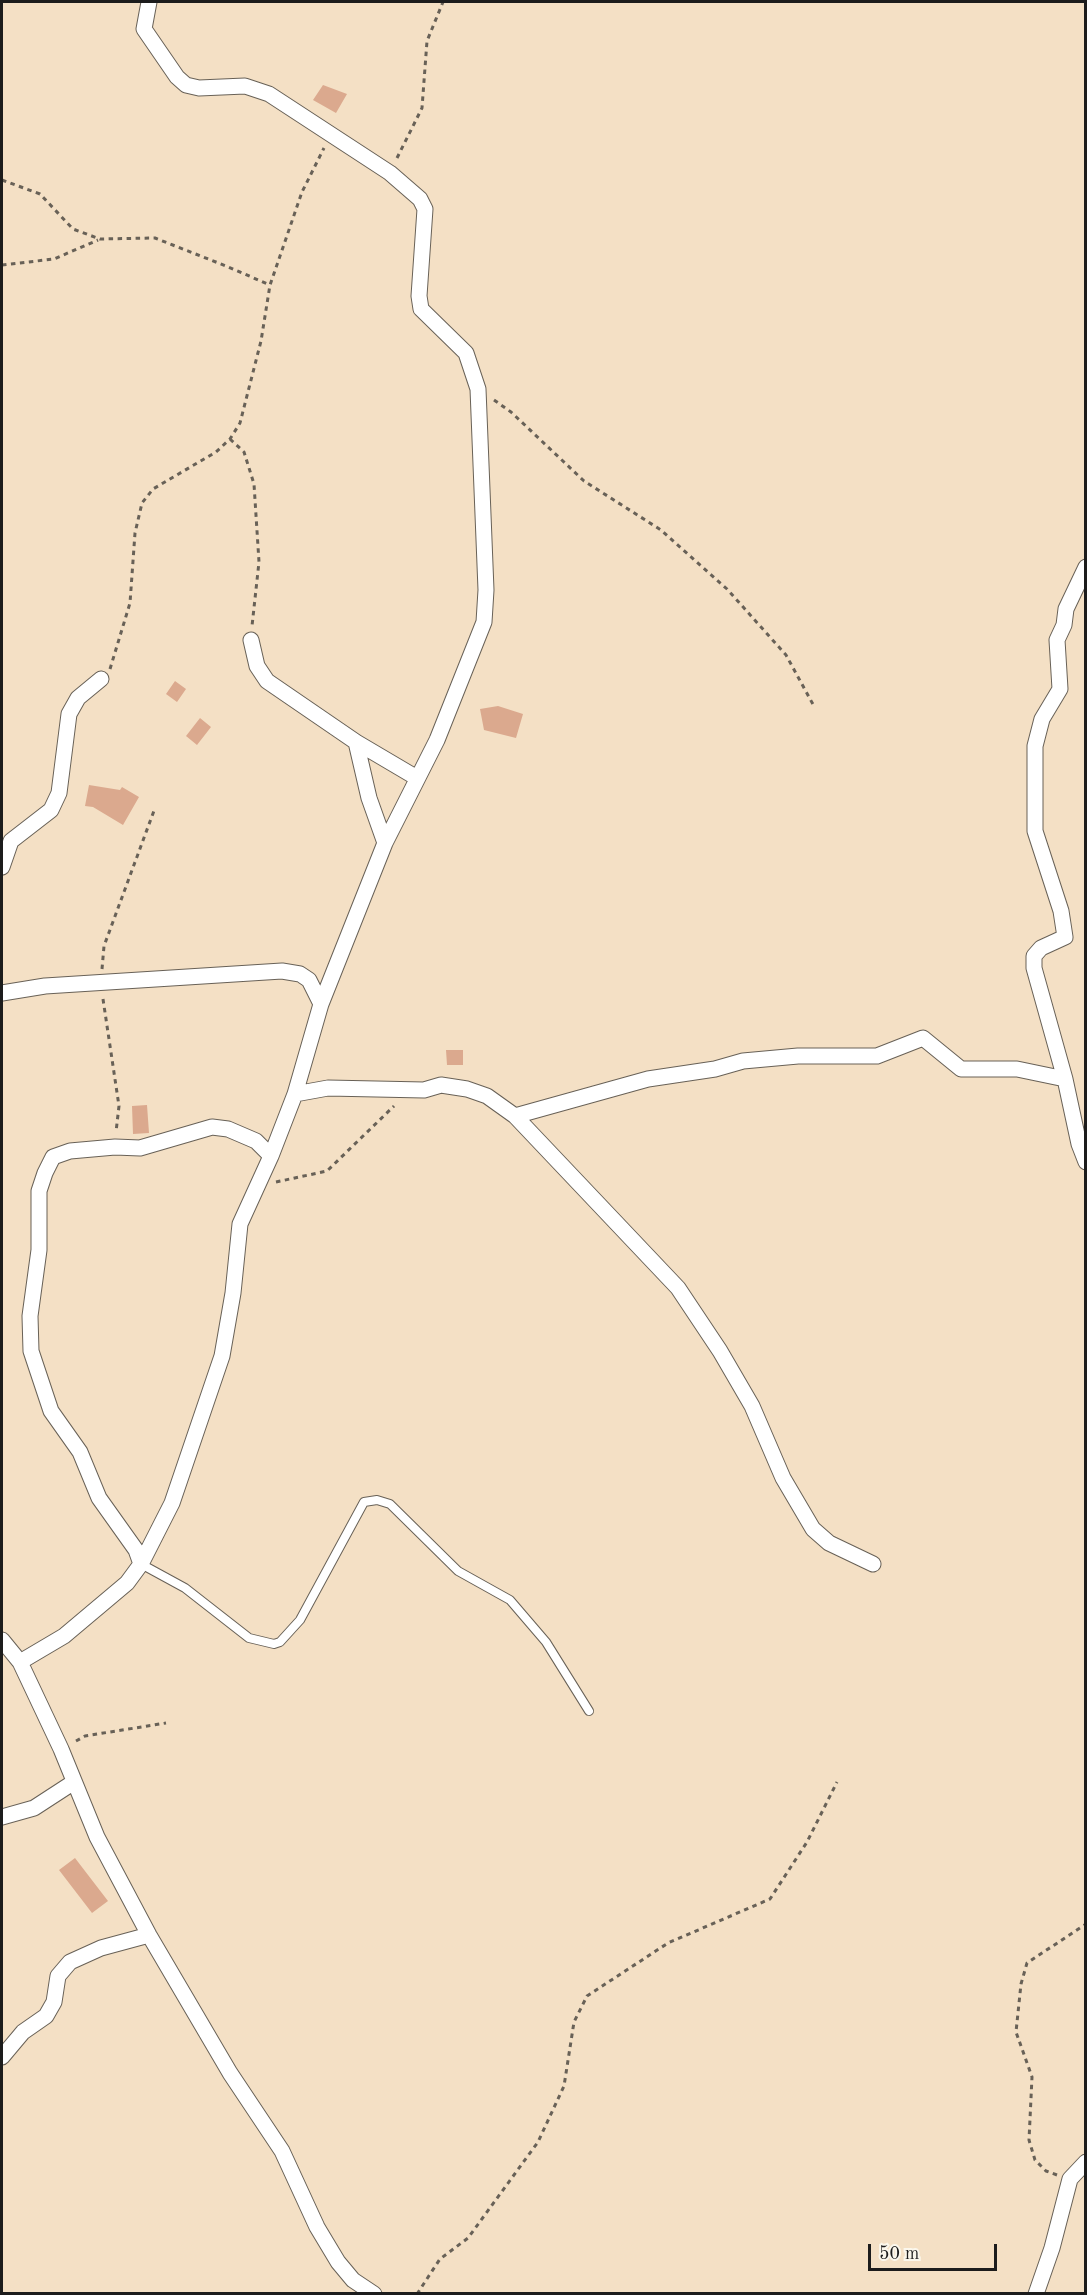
<!DOCTYPE html>
<html>
<head>
<meta charset="utf-8">
<style>
  body { margin:0 }
  #map { position:relative; width:1087px; height:2295px; overflow:hidden; background:#f4e0c5; font-family:"Old Standard TT",serif }
  canvas { display:block }
  .frame { position:absolute; inset:0; border:3px solid #1c1c1c; pointer-events:none }
  .scale { position:absolute; left:868px; top:2244px; width:129px; height:27px; box-sizing:border-box; border:3px solid #1c1c1c; border-top:0; padding-left:8px; font-size:18px; line-height:21px; white-space:nowrap; color:#1c1c1c; -webkit-text-stroke:4px #fbf7ec; paint-order:stroke }
</style>
</head>
<body>
<div id="map">
<canvas width="1087" height="2295"></canvas>
<div class="frame"></div>
<div class="scale">50 m</div>
</div>
<script>
const c = document.querySelector('canvas').getContext('2d');
c.lineJoin = 'round';
function paint(path, color) { c.fillStyle = color; c.fill(path, 'evenodd'); }
const poly = rows => new Path2D(rows.map(r => 'M' + r).join(''));
function trace(path, color, width, dash) { c.strokeStyle = color; c.lineWidth = width; c.lineCap = dash ? 'butt' : 'round'; c.setLineDash(dash || []); c.stroke(path); }
paint(poly([
  [323,85,347,94,336,113,313,100],
  [175,681,186,689,177,702,166,694],
  [498,706,523,714,516,738,484,730,480,709],
  [200,718,211,727,197,745,186,736],
  [89,785,120,790,122,787,139,797,123,825,93,807,85,806],
  [446,1050,463,1050,463,1065,447,1065],
  [147,1105,149,1133,133,1134,132,1106],
  [75,1858,108,1901,92,1913,59,1870]
]), '#dba98e');
const lane = poly([
  [141,1564,185,1588,249,1638,274,1644,280,1642,300,1620,364,1502,377,1500,390,1504,458,1571,510,1600,546,1642,589,1711]
]);
const street = poly([
  [1086,567,1066,609,1064,625,1057,640,1060,689,1042,719,1035,746,1035,831,1061,911,1065,937,1041,948,1034,956,1034,968,1065,1079,1079,1144,1086,1162],
  [251,640,257,666,267,681,356,742,417,778],
  [356,742,369,798,385,843],
  [2,867,11,841,51,810,59,793,69,714,78,698,101,679],
  [2,993,45,986,282,971,300,974,309,980,321,1004],
  [295,1094,328,1088,424,1090,441,1085,467,1089,487,1096,515,1116,678,1288,720,1351,752,1406,783,1478,813,1529,829,1543,873,1564],
  [515,1116,648,1079,715,1069,743,1061,798,1056,877,1056,923,1038,961,1069,1017,1069,1065,1079],
  [141,1564,136,1550,99,1498,80,1452,51,1411,31,1351,30,1316,39,1250,39,1191,45,1173,53,1157,70,1151,115,1147,140,1148,212,1127,228,1129,256,1141,271,1156],
  [2,1640,20,1662,61,1749,97,1837,149,1935,230,2073,282,2151,317,2227,338,2262,353,2280,374,2294],
  [20,1662,64,1636,127,1583,141,1564,172,1503,222,1356,233,1293,240,1224,271,1156,295,1094,321,1004,385,843,437,740,484,622,486,590,478,389,466,353,421,309,419,296,425,209,420,199,390,173,269,94,245,86,199,88,186,85,177,77,144,29,149,2],
  [2,1817,34,1808,74,1782],
  [2,2057,23,2032,46,2016,54,2002,58,1976,70,1962,101,1948,149,1935],
  [1036,2294,1052,2248,1070,2179,1086,2162]
]);
trace(lane, '#686157', 10);
trace(street, '#686157', 17);
trace(poly([
  [397,158,422,108,427,41,443,2],
  [2,180,40,194,73,229,100,239,155,238,226,266,270,285],
  [2,265,54,259,98,240],
  [494,400,511,412,584,481,661,530,727,589,786,655,815,708],
  [230,439,244,452,254,484,259,562,252,626],
  [110,669,130,603,135,533,142,503,153,489,216,452,230,439,240,423,261,341,270,285,302,192,324,148],
  [102,969,104,946,155,808],
  [103,999,119,1106,116,1132],
  [276,1182,327,1171,394,1106],
  [76,1741,85,1736,166,1723],
  [1057,2175,1046,2171,1035,2160,1029,2140,1032,2077,1016,2032,1021,1984,1027,1963,1086,1924],
  [417,2294,440,2259,468,2238,538,2142,564,2086,574,2022,587,1996,668,1943,770,1899,807,1842,837,1782]
]), '#686157', 3, [4.5, 4.5]);
trace(lane, '#fff', 8);
trace(street, '#fff', 15);
</script>
</body>
</html>
